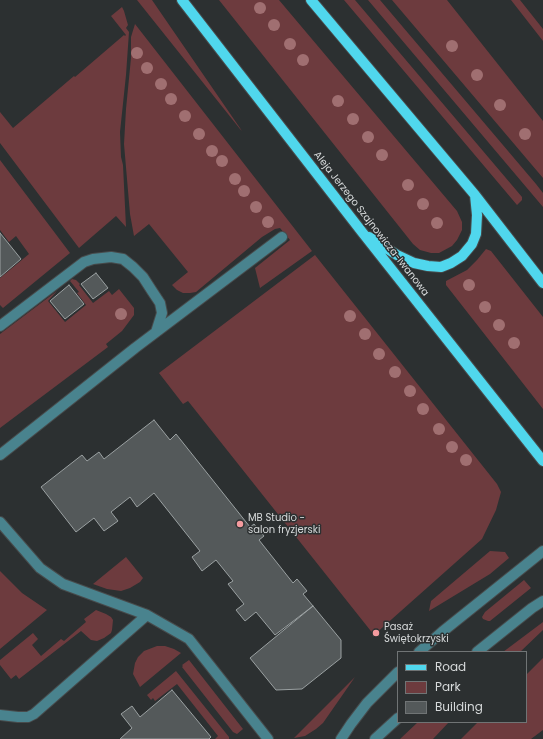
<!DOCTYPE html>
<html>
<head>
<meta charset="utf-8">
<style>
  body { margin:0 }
  #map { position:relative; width:543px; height:739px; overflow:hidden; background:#2c3031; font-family:Poppins,sans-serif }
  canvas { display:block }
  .legend { position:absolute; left:397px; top:651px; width:130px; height:72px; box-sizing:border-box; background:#2c3031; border:1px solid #707475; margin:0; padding:5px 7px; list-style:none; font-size:12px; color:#d7dadb }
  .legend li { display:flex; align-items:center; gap:8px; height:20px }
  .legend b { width:20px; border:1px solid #707475 }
</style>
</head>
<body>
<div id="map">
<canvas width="543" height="739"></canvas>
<ul class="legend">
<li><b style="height:5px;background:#50d7ed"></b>Road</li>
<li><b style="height:11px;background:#6d3b3e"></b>Park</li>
<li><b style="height:11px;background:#54595a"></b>Building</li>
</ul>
</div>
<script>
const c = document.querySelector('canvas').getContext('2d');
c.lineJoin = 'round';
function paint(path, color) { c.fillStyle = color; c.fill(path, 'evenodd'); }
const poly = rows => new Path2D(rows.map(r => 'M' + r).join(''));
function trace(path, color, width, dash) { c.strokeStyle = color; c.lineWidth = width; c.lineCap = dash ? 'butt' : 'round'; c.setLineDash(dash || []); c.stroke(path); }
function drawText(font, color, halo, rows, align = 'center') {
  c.font = font + ' Poppins,sans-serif'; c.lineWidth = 3; c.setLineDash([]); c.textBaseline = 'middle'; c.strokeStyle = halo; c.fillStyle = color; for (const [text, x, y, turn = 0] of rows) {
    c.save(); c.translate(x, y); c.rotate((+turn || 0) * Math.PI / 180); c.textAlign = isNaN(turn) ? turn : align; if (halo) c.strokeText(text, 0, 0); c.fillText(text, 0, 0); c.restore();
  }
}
paint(poly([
  [137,0,152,0,242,131,240,129],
  [219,0,279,0,457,211,462,222,462,230,457,240,452,246,439,253,431,253,420,250,413,244],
  [344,0,355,0,522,197,522,200,517,205],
  [368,0,380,0,536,184,543,193,543,207],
  [392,0,447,0,543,121,543,178],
  [511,0,520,0,543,29,543,41],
  [122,7,124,11,128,25,126,28,129,32,126,75,120,132,121,157,123,165,126,227,116,216,79,248,0,143,0,112,13,128,74,76,75,77,124,35,125,36,126,35,111,16],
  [135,24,312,251,260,288,255,268,290,240,280,228,275,229,262,237,196,292,190,293,183,293,177,290,172,285,188,272,149,224,134,236,130,214,124,144,126,109,131,58,131,37],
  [0,160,70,253,3,308,0,305,0,278,29,254,16,236,9,242,0,230],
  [486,249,491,251,543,317,543,409,446,285,446,281,467,270,477,260],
  [315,255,497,484,501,492,496,510,482,539,374,635,188,401,183,404,159,373],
  [72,279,76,280,80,284,79,285,93,303,109,291,112,295,119,289,134,308,134,315,122,331,106,344,108,347,0,428,0,334,57,291,48,301,65,322,86,305,77,293,79,292,70,281],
  [490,551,505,552,509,558,490,574,429,611,431,601],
  [126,557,143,578,140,582,130,588,121,591,107,589,93,584],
  [0,571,22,593,47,610,0,649],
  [524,580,531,588,490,621,488,621,483,619,482,617,485,612],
  [96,610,106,614,111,617,113,620,112,630,111,633,104,638,97,641,91,640,81,631,19,679,16,675,11,679,0,665,0,660,33,633,38,639,32,645,41,656,61,639,64,641,86,622,84,619],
  [543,622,543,630,520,652,503,652],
  [157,646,165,646,174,649,181,653,140,687,133,674,135,663,138,657,144,651],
  [543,658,543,730,531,739,461,739,478,722,526,722,526,675],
  [189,660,243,729,237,734,233,732,182,667,183,666,182,665],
  [176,671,229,737,229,739,215,739,218,736,177,684,155,701,153,698,151,700,147,695],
  [355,677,323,723,316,729,305,736,294,738],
  [418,722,449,722,433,739,400,739]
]), '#6d3b3e');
const building = poly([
  [0,233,21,259,0,277,0,233],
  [96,273,108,288,93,299,81,284,96,273],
  [69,285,84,304,65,319,50,301,69,285],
  [154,420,170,440,176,434,250,527,254,524,264,536,259,540,293,583,297,579,307,591,303,594,313,606,275,635,256,612,245,621,236,610,244,604,228,584,233,581,216,560,202,571,192,557,200,551,154,493,137,507,130,497,111,512,118,521,104,531,94,518,76,532,41,487,82,455,87,461,99,452,104,459,154,420],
  [313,606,341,640,341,658,302,689,276,690,250,658,313,606],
  [172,690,211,737,209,739,120,739,132,728,121,714,132,706,140,717,172,690]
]);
paint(building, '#54595a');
trace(building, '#9ba1a2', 1);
const minor = poly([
  [0,326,84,262,93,259,111,257,123,259,133,267,143,277,152,291,160,303,162,313,156,332],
  [0,455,135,348,282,237],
  [0,522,40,568,63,584,147,615,189,639,268,739],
  [419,652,442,632,543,551],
  [477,652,532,608,543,601],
  [0,715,18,717,28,717,34,714,147,615],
  [341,739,351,724,367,703,398,672],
  [375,739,398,718]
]);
const major = poly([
  [182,0,362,232,543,461],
  [311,0,475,195,543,283],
  [369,237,397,255,414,263,428,266,441,267,451,263,462,256,472,244,476,234,477,215,475,195]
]);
trace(minor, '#474b4c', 12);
trace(major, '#474b4c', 12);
trace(minor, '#49838e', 10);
trace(major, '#50d7ed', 10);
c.fillStyle = '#a06f71';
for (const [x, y] of [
  [260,8],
  [274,25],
  [290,44],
  [452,46],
  [137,53],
  [303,60],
  [147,68],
  [477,75],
  [161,84],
  [171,99],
  [338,101],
  [500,105],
  [185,116],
  [353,119],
  [199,134],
  [525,134],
  [368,137],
  [212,151],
  [382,155],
  [222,161],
  [235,179],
  [408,185],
  [244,191],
  [423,204],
  [256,207],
  [268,222],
  [437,223],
  [469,285],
  [485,307],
  [121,314],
  [350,316],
  [499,325],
  [365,334],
  [514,343],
  [379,354],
  [395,372],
  [410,391],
  [423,409],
  [439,429],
  [452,447],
  [466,460]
]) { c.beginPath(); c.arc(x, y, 6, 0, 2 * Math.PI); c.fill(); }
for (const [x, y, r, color] of [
  [240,524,4,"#f49b9f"],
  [376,633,4,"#f49b9f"]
]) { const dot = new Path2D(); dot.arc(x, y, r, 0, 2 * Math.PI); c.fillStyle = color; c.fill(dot); trace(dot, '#2c3031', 1.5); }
drawText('10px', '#d7dadb', '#2c3031', [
  ["Aleja Jerzego Szajnowicza-Iwanowa",371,224,52]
]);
drawText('10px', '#d7dadb', '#2c3031', [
  ["MB Studio -",248,518],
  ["salon fryzjerski",248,530],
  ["Pasaż",384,627],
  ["Świętokrzyski",384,639]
], 'left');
</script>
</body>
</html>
